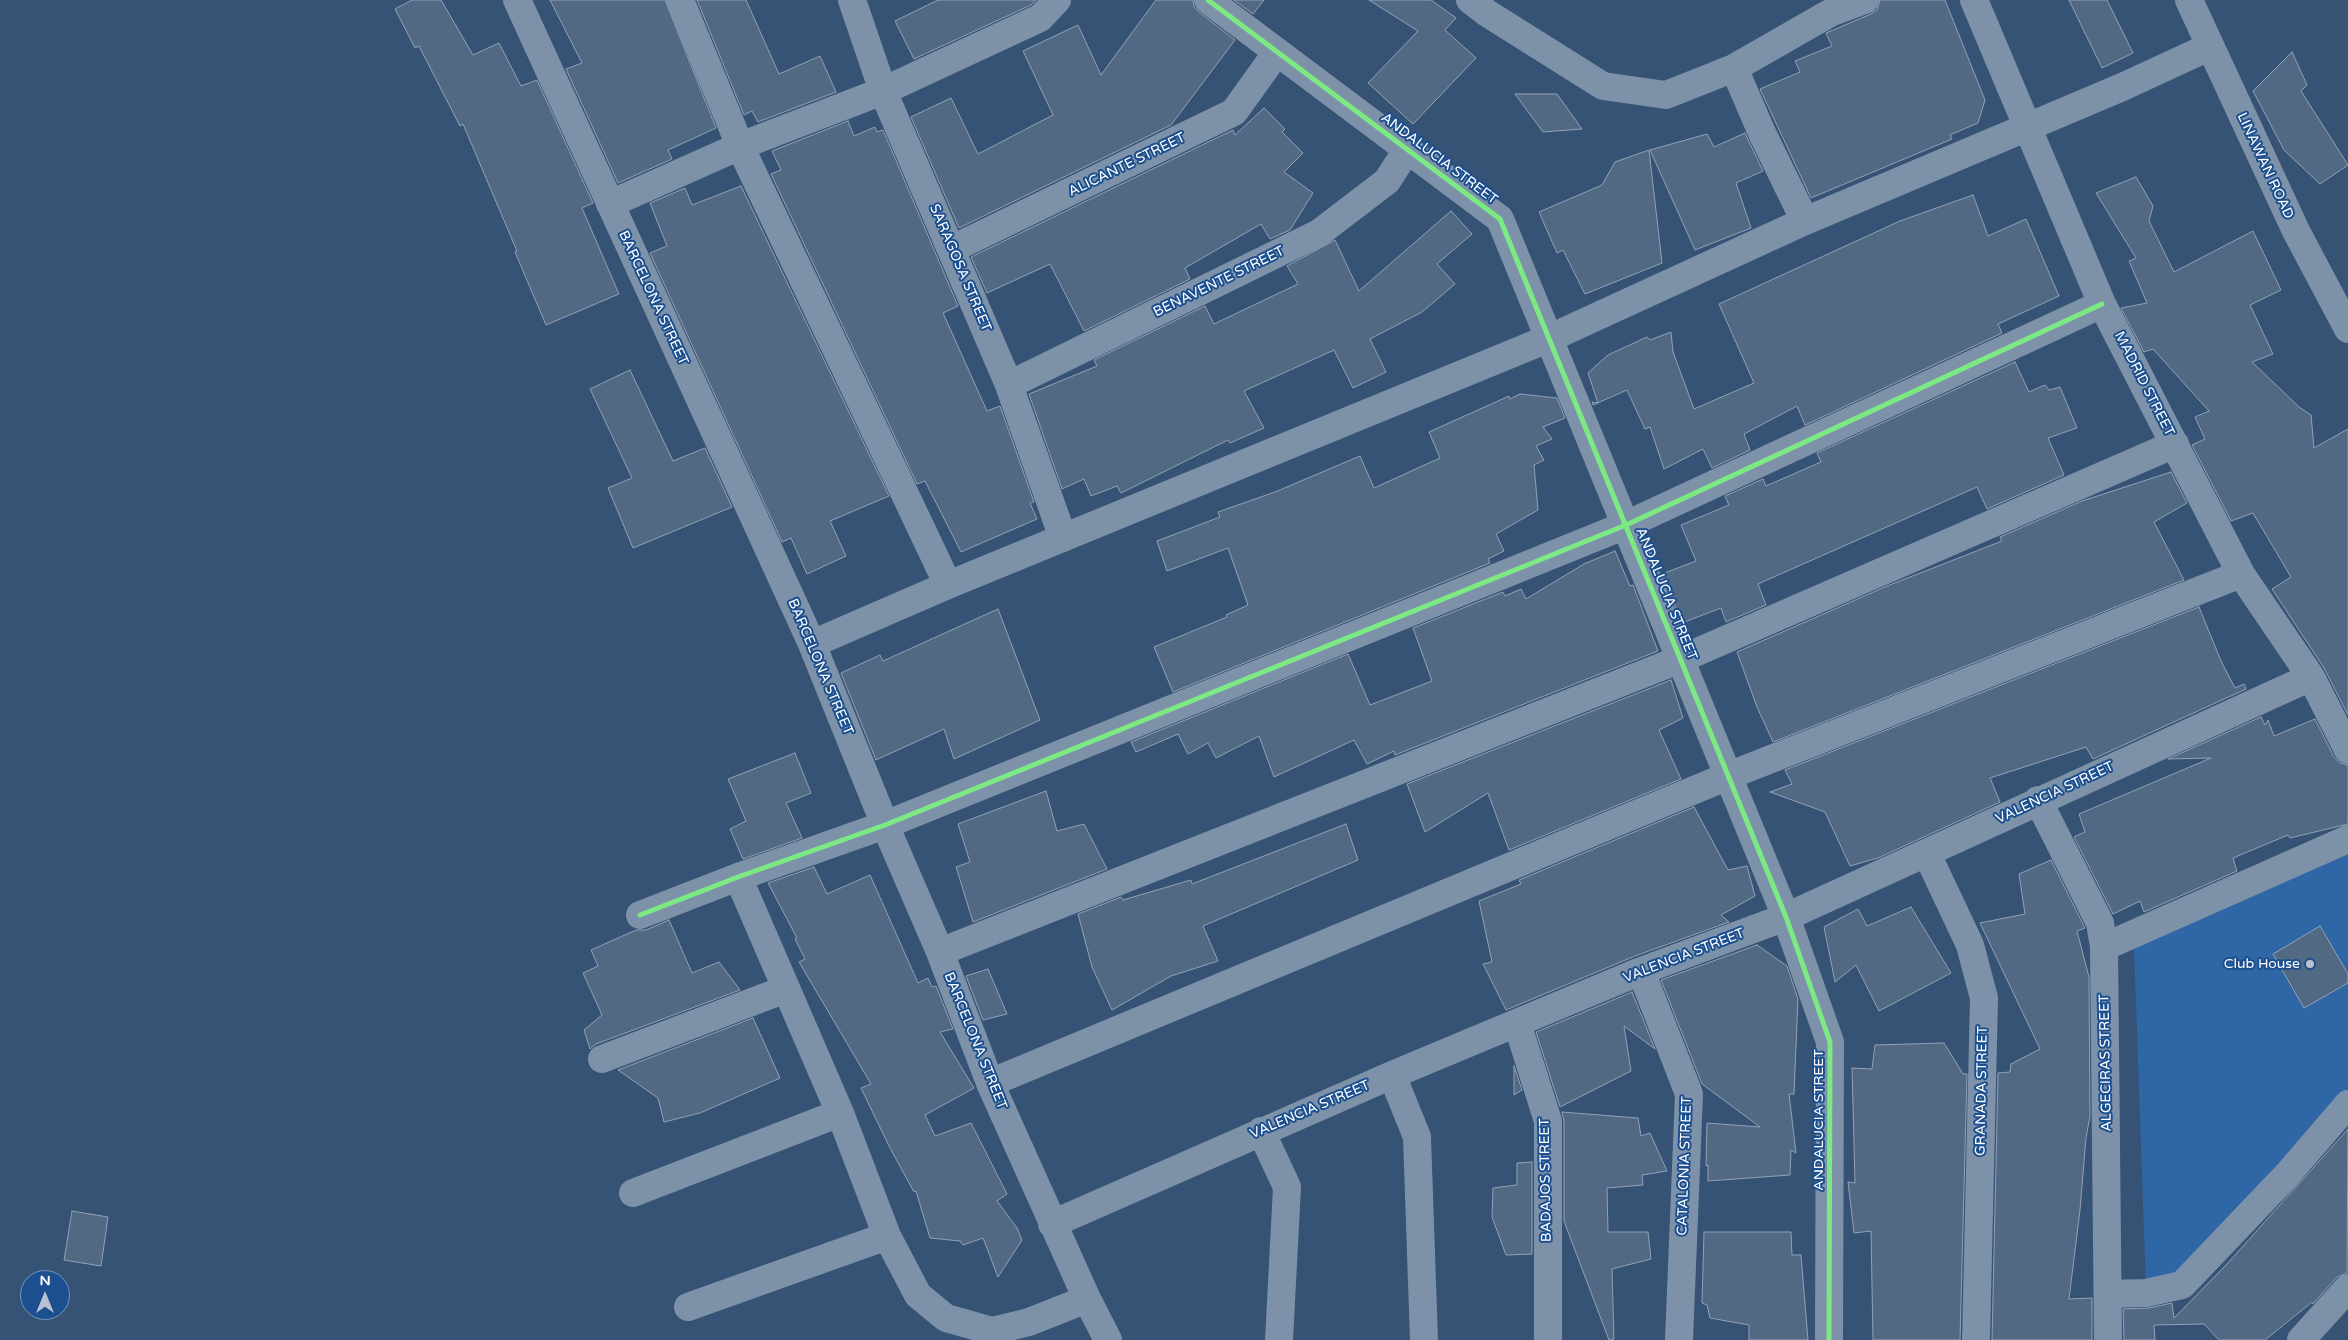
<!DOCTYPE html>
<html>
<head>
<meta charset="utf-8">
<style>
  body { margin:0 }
  #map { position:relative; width:2348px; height:1340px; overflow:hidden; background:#365274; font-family:"Varela Round",sans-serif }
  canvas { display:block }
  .north { position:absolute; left:20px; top:1270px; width:50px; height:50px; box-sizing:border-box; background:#1b4f8f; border:1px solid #7695bc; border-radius:50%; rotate:0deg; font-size:14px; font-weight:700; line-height:20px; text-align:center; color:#fff }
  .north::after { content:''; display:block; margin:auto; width:18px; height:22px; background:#b9c2ce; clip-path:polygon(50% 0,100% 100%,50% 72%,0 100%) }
</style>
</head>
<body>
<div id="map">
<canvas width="2348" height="1340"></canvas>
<div class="north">N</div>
</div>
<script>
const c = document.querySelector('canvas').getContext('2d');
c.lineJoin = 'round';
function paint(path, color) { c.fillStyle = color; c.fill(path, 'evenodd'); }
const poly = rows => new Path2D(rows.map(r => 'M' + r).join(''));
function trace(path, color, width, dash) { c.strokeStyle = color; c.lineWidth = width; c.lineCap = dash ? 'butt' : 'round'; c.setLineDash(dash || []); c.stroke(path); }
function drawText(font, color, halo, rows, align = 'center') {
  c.font = font + ' "Varela Round",sans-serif'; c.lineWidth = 4; c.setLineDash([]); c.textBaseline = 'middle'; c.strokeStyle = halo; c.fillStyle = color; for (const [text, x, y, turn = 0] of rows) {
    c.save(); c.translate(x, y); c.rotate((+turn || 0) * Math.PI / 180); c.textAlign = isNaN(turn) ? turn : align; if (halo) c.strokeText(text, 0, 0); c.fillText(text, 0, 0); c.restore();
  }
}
paint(poly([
  [2348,848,2348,1091,2185,1272,2146,1287,2134,949]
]), '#2f66a5');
const building = poly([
  [412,0,441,0,473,55,499,43,521,86,537,80,593,203,582,208,619,294,546,325,515,252,517,251,463,124,460,126,419,46,415,48,395,9,412,0],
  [550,0,665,0,716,128,668,150,672,159,618,183,566,69,582,63,550,0],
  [697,0,746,0,779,74,820,56,836,92,758,122,752,111,744,115,697,0],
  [938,0,1036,0,1031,5,914,59,895,21,938,0],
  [1156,0,1193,0,1194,7,1199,12,1235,40,1171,125,959,228,911,117,951,98,978,154,1053,115,1023,51,1078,25,1101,75,1156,0],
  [1234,0,1264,0,1253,14,1234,0],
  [1369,0,1431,0,1456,18,1445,30,1476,58,1413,124,1368,83,1418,31,1369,0],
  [1880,0,1945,0,1985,100,1978,123,1950,135,1952,139,1811,198,1760,89,1800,72,1795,61,1832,46,1826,33,1871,14,1877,10,1880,0],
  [2069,0,2107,0,2133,53,2102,68,2069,0],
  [2292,52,2307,85,2301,91,2348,165,2320,184,2284,150,2253,91,2292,52],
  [1515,94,1557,94,1582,129,1543,132,1515,94],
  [1264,108,1285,129,1282,132,1303,153,1284,172,1313,193,1290,230,1270,239,1261,224,1185,268,1190,279,1084,331,1050,264,987,293,971,257,1233,130,1235,135,1264,108],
  [848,121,854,136,875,127,877,132,883,130,958,306,943,313,987,411,1000,406,1034,502,1030,503,1037,519,961,552,925,481,917,484,771,174,781,170,772,151,848,121],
  [1745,133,1763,171,1736,183,1751,228,1695,250,1650,150,1707,134,1714,147,1745,133],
  [1649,150,1662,263,1585,294,1563,250,1557,253,1539,212,1602,185,1615,162,1649,150],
  [2136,177,2153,206,2149,221,2174,272,2253,231,2281,290,2250,305,2273,354,2252,362,2299,407,2311,415,2314,448,2348,429,2348,715,2324,668,2272,589,2291,577,2253,513,2231,521,2192,445,2205,439,2195,417,2209,411,2153,349,2144,352,2121,308,2147,303,2129,261,2136,258,2096,193,2136,177],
  [741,186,889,496,830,521,846,556,807,574,791,538,782,542,650,253,667,246,650,203,685,188,692,205,741,186],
  [1973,195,1988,236,2026,219,2059,296,1998,324,2002,333,1805,425,1797,406,1744,434,1750,450,1712,468,1703,449,1664,469,1650,427,1645,429,1627,390,1593,405,1592,402,1598,403,1588,373,1608,355,1647,337,1650,340,1671,332,1673,352,1694,409,1754,383,1719,304,1900,221,1973,195],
  [1451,211,1472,234,1437,264,1455,284,1422,312,1370,339,1386,372,1353,388,1334,350,1244,391,1264,428,1230,443,1228,440,1121,493,1117,486,1091,496,1084,479,1062,489,1029,394,1097,366,1094,360,1205,306,1214,324,1298,284,1287,266,1335,240,1359,291,1451,211],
  [2015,362,2029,392,2045,385,2049,390,2060,387,2077,428,2048,438,2064,475,1987,509,1977,487,1758,584,1766,605,1726,622,1721,608,1682,623,1662,574,1696,561,1681,525,1729,505,1725,496,1763,479,1766,486,1821,462,1817,453,2015,362],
  [630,370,673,461,705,448,732,507,633,548,608,488,632,478,590,389,630,370],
  [1520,394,1557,398,1565,418,1543,427,1552,439,1536,446,1544,460,1534,465,1538,510,1496,534,1504,551,1488,559,1490,563,1173,692,1154,647,1227,617,1226,615,1248,605,1228,548,1167,571,1157,541,1220,517,1218,512,1275,492,1360,456,1374,488,1440,458,1429,432,1509,396,1510,399,1520,394],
  [2171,472,2187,503,2154,522,2184,580,1773,742,1757,707,1737,652,1887,586,2002,541,2000,537,2082,501,2171,472],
  [1615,551,1630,586,1633,585,1658,651,1395,755,1394,751,1367,764,1354,740,1274,777,1259,736,1216,758,1208,743,1188,754,1178,734,1136,752,1131,742,1348,654,1370,705,1432,681,1413,628,1503,592,1505,596,1521,589,1526,599,1584,564,1615,551],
  [2199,607,2221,661,2235,688,2244,684,2246,689,2093,759,2086,747,1990,778,2000,802,1878,858,1850,866,1825,812,1770,792,1792,784,1785,770,2199,607],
  [998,609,1040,720,954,759,944,729,876,760,841,673,880,655,883,661,998,609],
  [1671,680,1683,718,1659,730,1681,779,1509,850,1488,793,1425,832,1407,784,1671,680],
  [2261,717,2265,725,2268,720,2274,736,2315,719,2334,757,2340,763,2348,765,2348,824,2290,838,2288,835,2233,858,2237,871,2144,912,2140,901,2113,914,2074,837,2085,832,2079,814,2211,758,2168,759,2261,717],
  [795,753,811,793,786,803,802,838,743,859,730,829,746,821,728,779,795,753],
  [1046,791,1057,831,1084,824,1107,869,973,922,956,867,970,862,958,824,1046,791],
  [1694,807,1728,870,1747,866,1755,896,1721,915,1729,922,1635,956,1506,1010,1483,964,1492,962,1479,901,1521,884,1519,880,1694,807],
  [1346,824,1358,860,1203,926,1218,961,1171,976,1112,1010,1092,967,1078,914,1121,897,1123,900,1191,880,1192,884,1346,824],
  [2051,860,2085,928,2077,931,2089,977,2090,1116,2086,1138,2080,1210,2069,1299,2092,1298,2092,1340,1992,1340,1998,1073,2010,1072,2011,1064,2040,1049,1980,923,2025,914,2019,874,2051,860],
  [814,867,827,894,870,875,918,983,928,978,932,987,936,986,953,1029,940,1032,974,1088,925,1115,935,1136,971,1123,1007,1194,997,1201,1017,1228,1022,1240,998,1277,983,1238,963,1245,960,1241,930,1238,916,1191,914,1192,890,1148,861,1088,871,1084,799,962,805,959,795,939,797,938,768,883,814,867],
  [1911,907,1951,973,1879,1011,1856,965,1835,982,1824,927,1858,909,1867,926,1911,907],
  [669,920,692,973,719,962,740,990,596,1044,590,1049,584,1030,602,1015,583,973,598,966,591,950,636,930,646,930,669,920],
  [2320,926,2348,974,2348,983,2304,1008,2273,954,2320,926],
  [1757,945,1787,966,1798,999,1794,1094,1789,1094,1796,1153,1791,1150,1790,1175,1708,1181,1708,1165,1706,1166,1707,1123,1760,1127,1702,1084,1661,980,1757,945],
  [988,969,1007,1014,983,1020,966,976,988,969],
  [1632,992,1655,1049,1624,1026,1631,1071,1560,1107,1536,1032,1632,992],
  [753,1018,780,1078,700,1113,664,1122,658,1098,618,1070,753,1018],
  [1944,1043,1963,1074,1967,1074,1960,1340,1873,1340,1871,1231,1854,1233,1848,1182,1855,1183,1852,1068,1872,1069,1875,1045,1944,1043],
  [1514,1066,1522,1090,1514,1095,1514,1066],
  [1562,1112,1638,1118,1641,1136,1650,1133,1667,1171,1642,1175,1643,1185,1607,1188,1608,1232,1648,1232,1651,1259,1612,1269,1614,1339,1609,1340,1564,1221,1564,1121,1562,1112],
  [2348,1129,2347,1273,2337,1277,2313,1304,2312,1302,2265,1340,2219,1340,2204,1324,2154,1325,2155,1340,2124,1340,2123,1309,2149,1308,2172,1303,2174,1318,2227,1264,2348,1129],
  [1532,1162,1532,1254,1506,1255,1492,1217,1493,1188,1517,1185,1517,1163,1532,1162],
  [72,1211,108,1217,101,1266,64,1260,72,1211],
  [1704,1232,1791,1232,1792,1255,1801,1255,1808,1340,1749,1340,1749,1325,1710,1318,1707,1305,1702,1303,1704,1232]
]);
paint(building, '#526984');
trace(building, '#92a2b6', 1);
trace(poly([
  [517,0,812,644,885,825,940,952,990,1083,1087,1299,1108,1340],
  [680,0,740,146,948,585],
  [852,0,883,91,1009,385,1063,538],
  [1208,0,1500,219,1786,917,1830,1042,1829,1340],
  [1470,0,1487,13,1603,86,1666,95,1734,68,1830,13,1865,0],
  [1974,0,2102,304,2241,574,2311,677,2348,750],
  [2189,0,2296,231,2348,329],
  [1734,68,1762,133,1805,221],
  [610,204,740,146,883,91,1040,18,1057,0],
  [952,249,1234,112,1277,52],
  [1009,385,1319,233,1387,181,1407,150],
  [812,644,948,585,1550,338,1805,221,2120,88,2209,47],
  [2038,800,2100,923,2104,947,2108,1340],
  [1927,854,1970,945,1984,998,1976,1340],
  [738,877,840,1113,887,1236,918,1295,946,1318,992,1331,1029,1322,1087,1299],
  [640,915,738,877,885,825,1626,525,2102,304],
  [2104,947,2348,839],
  [940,952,1681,659,2175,444],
  [1641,971,1689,1094,1679,1340],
  [1517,1023,1548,1121,1548,1340],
  [602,1059,786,989],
  [1392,1075,1417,1137,1424,1340],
  [990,1083,1728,776,2241,574],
  [1261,1131,1287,1187,1279,1340],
  [633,1193,840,1113],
  [1052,1224,1392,1075,1641,971,1786,917,2311,677],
  [2109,1294,2146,1293,2182,1285,2287,1175,2348,1104],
  [688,1307,887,1236],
  [2301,1340,2348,1288]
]), '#7d92a8', 28);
trace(poly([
  [1208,0,1500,219,1786,917,1830,1042,1829,1340],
  [640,915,738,877,885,825,1626,525,2102,304]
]), '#7ce984', 5);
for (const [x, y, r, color] of [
  [2310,964,5,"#b9c2ce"]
]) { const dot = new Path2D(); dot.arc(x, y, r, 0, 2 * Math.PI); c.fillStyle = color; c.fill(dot); trace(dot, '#1b4f8f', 2); }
drawText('14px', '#fff', '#1b4f8f', [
  ["ANDALUCIA STREET",1439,159,37],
  ["ALICANTE STREET",1127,165,-26],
  ["LINAWAN ROAD",2265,166,65],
  ["SARAGOSA STREET",960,268,67],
  ["BENAVENTE STREET",1219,282,-26],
  ["BARCELONA STREET",653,298,65],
  ["MADRID STREET",2144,384,63],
  ["ANDALUCIA STREET",1666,594,68],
  ["BARCELONA STREET",820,667,67],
  ["VALENCIA STREET",2055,793,-25],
  ["VALENCIA STREET",1684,956,-21],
  ["BARCELONA STREET",975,1041,68],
  ["ALGECIRAS STREET",2106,1063,-91],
  ["GRANADA STREET",1982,1091,-89],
  ["VALENCIA STREET",1310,1110,-23],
  ["ANDALUCIA STREET",1819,1120,-90],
  ["CATALONIA STREET",1685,1166,-88],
  ["BADAJOS STREET",1546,1180,-91]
]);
drawText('14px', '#fff', '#1b4f8f', [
  ["Club House",2300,964]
], 'right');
</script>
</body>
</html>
